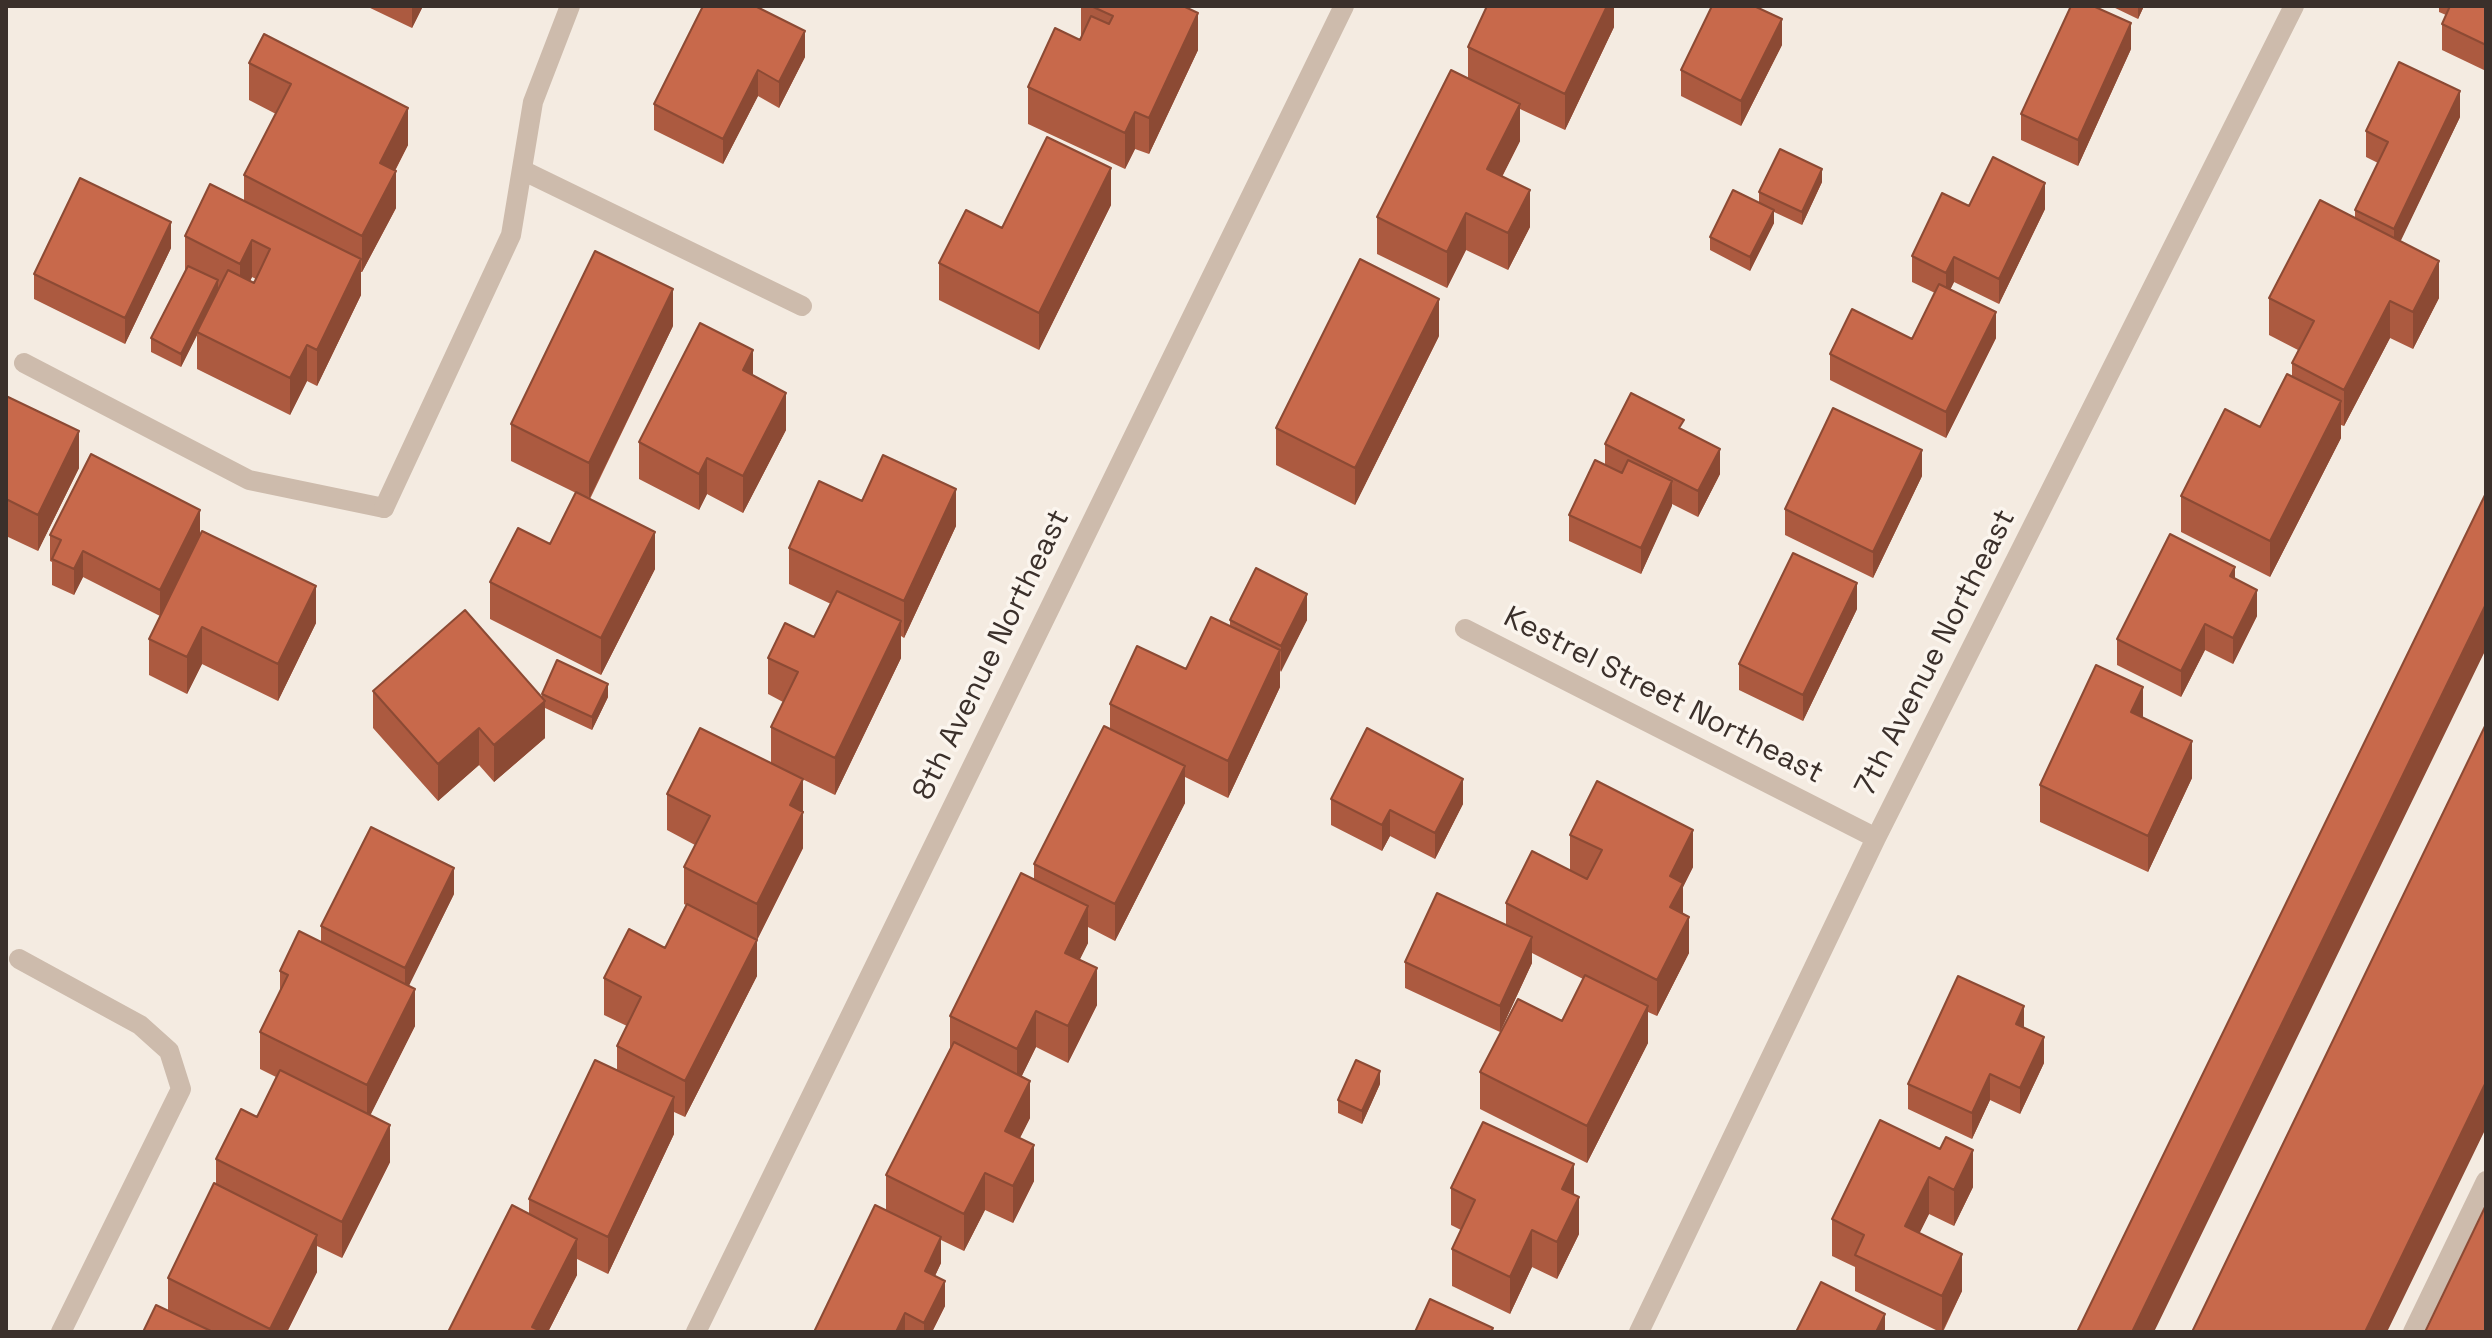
<!DOCTYPE html>
<html>
<head>
<meta charset="utf-8">
<style>
  body { margin:0 }
  #map { position:relative; width:2492px; height:1338px; overflow:hidden; background:#f4ebe1; font-family:"Space Grotesk",sans-serif }
  canvas { display:block }
  .frame { position:absolute; inset:0; border:8px solid #3b302b; pointer-events:none }
</style>
</head>
<body>
<div id="map">
<canvas width="2492" height="1338"></canvas>
<div class="frame"></div>
</div>
<script>
const c = document.querySelector('canvas').getContext('2d');
c.lineJoin = 'round';
const poly = rows => new Path2D(rows.map(r => 'M' + r).join(''));
function trace(path, color, width, dash) { c.strokeStyle = color; c.lineWidth = width; c.lineCap = dash ? 'butt' : 'round'; c.setLineDash(dash || []); c.stroke(path); }
function paint(path, color) { c.fillStyle = color; c.fill(path, 'evenodd'); }
function drawText(font, color, halo, rows, align = 'center') {
  c.font = font + ' "Space Grotesk",sans-serif'; c.lineWidth = 7; c.setLineDash([]); c.textBaseline = 'middle'; c.strokeStyle = halo; c.fillStyle = color; for (const [text, x, y, turn = 0] of rows) {
    c.save(); c.translate(x, y); c.rotate((+turn || 0) * Math.PI / 180); c.textAlign = isNaN(turn) ? turn : align; if (halo) c.strokeText(text, 0, 0); c.fillText(text, 0, 0); c.restore();
  }
}
trace(poly([
  [24,363,249,480,384,508],
  [2413,1332,2486,1181]
]), '#cdbbac', 20);
trace(poly([
  [522,170,802,306],
  [384,508,511,235,533,102,570,6],
  [1465,629,1876,838],
  [19,959,140,1025,169,1051,181,1089,61,1332],
  [696,1332,1344,6],
  [1639,1332,1876,838,2294,6]
]), '#cdbbac', 20);
paint(poly([
  [366,6,423,6,412,28],
  [703,6,805,57,779,108,758,96,723,164,654,130,654,104],
  [1081,6,1183,6,1198,50,1149,154,1135,149,1125,169,1028,124,1028,87,1080,40,1081,37],
  [1614,6,1614,27,1565,130,1520,109,1520,141,1502,177,1530,227,1508,270,1466,250,1447,288,1377,254,1377,217,1468,78,1468,47],
  [2111,6,2144,6,2138,19],
  [2439,6,2486,6,2486,71,2442,50,2442,24,2446,15,2439,12],
  [1782,45,1741,126,1681,96,1681,70],
  [2131,49,2078,166,2021,140,2021,114],
  [249,63,408,145,395,171,396,208,362,272,361,272,361,295,317,386,307,381,290,415,197,369,197,335,181,367,151,352,151,338,185,272,185,236,244,201,244,175,276,114,249,100],
  [252,277,256,279,254,283,250,281],
  [2460,117,2400,241,2439,298,2413,349,2390,338,2344,426,2341,425,2341,438,2270,577,2181,532,2181,496,2260,427,2292,376,2292,363,2298,350,2269,335,2269,298,2355,218,2355,210,2378,163,2366,157,2366,131],
  [1822,182,1802,225,1774,212,1774,223,1750,271,1710,250,1710,237,1759,203,1759,192],
  [1111,205,1039,350,939,300,939,263,1002,228],
  [1969,206,2045,209,1999,304,1954,282,1950,290,1996,338,1946,438,1830,380,1830,354,1912,339,1935,293,1912,282,1912,256],
  [171,248,125,344,34,299,34,274],
  [673,326,590,499,655,569,601,675,490,619,490,582,550,544,576,493,511,461,511,424],
  [1439,336,1355,505,1276,465,1276,428],
  [753,375,786,430,743,513,707,494,699,510,639,479,639,442],
  [6,396,79,468,38,551,6,536],
  [1684,430,1720,474,1698,517,1672,504,1641,574,1569,541,1569,515,1605,465,1605,444],
  [1922,476,1873,578,1785,535,1785,509],
  [862,501,956,526,904,638,901,636,901,658,835,795,796,776,803,779,803,848,757,940,757,976,685,1117,674,1112,674,1134,608,1274,577,1259,577,1275,548,1332,448,1332,529,1214,529,1199,617,1070,617,1046,627,1026,604,1015,604,978,665,948,686,905,684,904,684,867,695,845,667,830,667,794,771,763,771,727,783,702,768,694,768,658,814,637,831,604,789,584,789,548],
  [50,535,200,535,316,623,278,701,202,664,187,694,149,675,149,639,160,616,83,577,74,595,52,585,52,562,50,561],
  [1857,609,1803,721,1739,690,1739,664],
  [2257,616,2233,664,2205,650,2181,697,2117,665,2117,639],
  [1230,620,1307,620,1280,672,1280,687,1228,798,1185,777,1185,803,1115,941,1088,927,1088,943,1079,960,1097,1005,1068,1063,1036,1047,1021,1077,1030,1118,1020,1138,1034,1181,1013,1223,985,1210,964,1251,941,1240,941,1263,935,1276,945,1306,932,1332,814,1332,886,1210,886,1175,950,1049,950,1016,1034,879,1034,864,1110,729,1110,704,1186,669,1230,626],
  [373,691,542,697,542,694,608,697,592,730,545,708,545,738,494,782,479,765,438,801,373,728],
  [2192,778,2148,872,2040,822,2040,785],
  [1331,799,1463,804,1435,859,1390,836,1382,851,1331,825],
  [1570,835,1693,867,1683,887,1683,914,1689,953,1657,1016,1648,1012,1648,1043,1587,1163,1480,1109,1480,1072,1562,1021,1583,979,1532,953,1532,963,1500,1032,1405,988,1405,962,1506,925,1506,903,1570,870],
  [454,894,408,986,415,1026,370,1115,390,1162,342,1258,317,1246,317,1272,287,1332,143,1332,168,1310,168,1278,216,1184,216,1159,257,1117,276,1077,260,1069,260,1032,280,992,280,971,321,942,321,926],
  [2024,1027,2044,1063,2020,1114,1990,1100,1972,1139,1908,1109,1908,1084],
  [1380,1084,1362,1124,1338,1113,1338,1100],
  [1880,1120,1973,1187,1954,1226,1929,1214,1919,1233,1962,1291,1943,1332,1940,1332,1855,1291,1855,1267,1832,1256,1832,1219],
  [1451,1188,1574,1194,1579,1234,1557,1279,1532,1267,1510,1314,1452,1286,1452,1249,1461,1230,1451,1225]
]), '#ac5a40');
paint(poly([
  [412,6,423,6,412,28],
  [1607,6,1614,6,1614,27,1565,130,1565,94],
  [2138,6,2144,6,2138,19],
  [1198,13,1198,50,1149,154,1149,118],
  [1782,19,1782,45,1741,126,1741,101],
  [2131,23,2131,49,2078,166,2078,140],
  [805,31,805,57,779,108,779,82],
  [758,70,758,96,723,164,723,139],
  [2460,91,2460,117,2394,255,2394,229],
  [1520,104,1520,141,1487,206,1487,169],
  [408,108,408,145,380,199,380,163],
  [1135,112,1135,149,1125,169,1125,133],
  [1111,168,1111,205,1039,350,1039,313],
  [1822,169,1822,182,1802,225,1802,212],
  [396,171,396,208,362,272,362,236],
  [2045,183,2045,209,1999,304,1999,279],
  [1530,190,1530,227,1508,270,1508,233],
  [1774,210,1774,223,1750,271,1750,257],
  [1466,213,1466,250,1447,288,1447,252],
  [171,222,171,248,125,344,125,318],
  [252,240,252,277,240,301,240,264],
  [1954,257,1954,282,1946,298,1946,273],
  [361,259,361,295,317,386,317,350],
  [2439,261,2439,298,2413,349,2413,312],
  [218,280,218,294,197,332,197,335,181,367,181,354],
  [673,289,673,326,589,499,589,463],
  [1439,299,1439,336,1355,505,1355,468],
  [2390,301,2390,338,2344,426,2344,390],
  [1996,312,1996,338,1946,438,1946,412],
  [307,345,307,381,290,415,290,378],
  [753,350,753,387,743,370],
  [786,393,786,430,743,513,743,476],
  [2341,401,2341,438,2270,577,2270,541],
  [79,431,79,468,38,551,38,515],
  [1720,449,1720,474,1698,517,1698,491],
  [1922,450,1922,476,1873,578,1873,552],
  [707,458,707,494,699,510,699,474],
  [1672,481,1672,506,1641,574,1641,548],
  [956,489,956,526,904,638,904,601],
  [200,510,200,536,160,616,160,590],
  [655,532,655,569,601,675,601,638],
  [83,551,83,577,74,595,74,569],
  [2235,567,2235,592,2230,576],
  [1857,583,1857,609,1803,721,1803,695],
  [316,586,316,623,278,701,278,664],
  [2257,590,2257,616,2233,664,2233,638],
  [1307,594,1307,620,1281,672,1281,646],
  [2486,604,2486,649,2154,1332,2132,1332],
  [901,621,901,658,835,795,835,758],
  [2205,624,2205,650,2181,697,2181,671],
  [202,627,202,664,187,694,187,657],
  [1280,650,1280,687,1228,798,1228,761],
  [608,684,608,697,592,730,592,717],
  [2143,687,2143,724,2131,712],
  [545,701,545,738,494,782,494,745],
  [479,728,479,765,438,801,438,764],
  [2192,741,2192,778,2148,872,2148,836],
  [1185,766,1185,803,1115,941,1115,904],
  [803,779,803,848,757,940,757,904,790,805],
  [1463,779,1463,804,1435,859,1435,833],
  [1390,810,1390,836,1382,851,1382,825],
  [1693,830,1693,867,1683,887,1683,919,1670,944,1670,876],
  [454,868,454,894,405,994,405,968],
  [1088,906,1088,943,1065,990,1065,953],
  [1689,917,1689,953,1657,1016,1657,980],
  [1532,937,1532,963,1500,1032,1500,1006],
  [757,940,757,976,685,1117,685,1081],
  [1097,968,1097,1005,1068,1063,1068,1026],
  [415,989,415,1026,367,1122,367,1085],
  [1648,1006,1648,1043,1587,1163,1587,1126],
  [2024,1006,2024,1032,2016,1024],
  [1036,1011,1036,1047,1017,1086,1017,1049],
  [2044,1037,2044,1063,2020,1114,2020,1088],
  [1380,1071,1380,1084,1362,1124,1362,1111],
  [1990,1074,1990,1100,1972,1139,1972,1113],
  [1030,1081,1030,1118,1005,1167,1005,1131],
  [2486,1082,2486,1128,2387,1332,2365,1332],
  [674,1097,674,1134,608,1274,608,1237],
  [390,1125,390,1162,342,1258,342,1222],
  [1034,1145,1034,1181,1013,1223,1013,1186],
  [1973,1150,1973,1187,1954,1226,1954,1190],
  [1574,1164,1574,1201,1562,1189],
  [985,1173,985,1210,964,1251,964,1214],
  [1929,1177,1929,1214,1905,1263,1905,1226],
  [1579,1197,1579,1234,1557,1279,1557,1242],
  [1532,1230,1532,1267,1510,1314,1510,1277],
  [317,1235,317,1272,287,1332,270,1332,270,1329],
  [941,1237,941,1263,925,1297,925,1271],
  [577,1239,577,1275,548,1332,532,1332,532,1327],
  [1962,1254,1962,1291,1942,1332,1942,1296],
  [945,1281,945,1306,932,1332,924,1332,924,1323],
  [905,1313,905,1332,896,1332],
  [1885,1314,1885,1332,1876,1332]
]), '#8c4a34');
const building = poly([
  [703,6,755,6,805,31,779,82,758,70,723,139,654,104,703,6],
  [1091,6,1183,6,1198,13,1149,118,1135,112,1125,133,1028,87,1055,28,1080,40,1091,16,1109,24,1113,16,1091,6],
  [1487,6,1607,6,1565,94,1468,47,1487,6],
  [1712,6,1754,6,1782,19,1741,101,1681,70,1712,6],
  [2071,6,2093,6,2131,23,2078,140,2021,114,2071,6],
  [2450,6,2486,6,2486,45,2442,24,2450,6],
  [264,34,408,108,380,163,396,171,362,236,244,175,291,84,249,63,264,34],
  [2399,62,2460,91,2394,229,2355,210,2388,142,2366,131,2399,62],
  [1451,70,1520,104,1487,169,1530,190,1508,233,1466,213,1447,252,1377,217,1451,70],
  [1047,137,1111,168,1039,313,939,263,966,210,1002,228,1047,137],
  [1780,149,1822,169,1802,212,1759,192,1780,149],
  [1993,157,2045,183,1999,279,1954,257,1946,273,1912,256,1942,193,1969,206,1993,157],
  [80,178,171,222,125,318,34,274,80,178],
  [210,184,361,259,317,350,307,345,290,378,197,332,228,270,254,283,270,249,252,240,240,264,185,236,210,184],
  [1733,190,1774,210,1750,257,1710,237,1733,190],
  [2320,200,2439,261,2413,312,2390,301,2344,390,2292,363,2314,321,2269,298,2320,200],
  [595,251,673,289,589,463,511,424,595,251],
  [1360,259,1439,299,1355,468,1276,428,1360,259],
  [188,266,218,280,181,354,151,338,188,266],
  [1939,284,1996,312,1946,412,1830,354,1852,309,1912,339,1939,284],
  [700,323,753,350,743,370,786,393,743,476,707,458,699,474,639,442,700,323],
  [2287,374,2341,401,2270,541,2181,496,2225,409,2260,427,2287,374],
  [1631,393,1684,420,1679,428,1720,449,1698,491,1605,444,1631,393],
  [6,396,79,431,38,515,6,499,6,396],
  [1833,408,1922,450,1873,552,1785,509,1833,408],
  [91,454,200,510,160,590,83,551,74,569,52,559,61,540,50,535,91,454],
  [883,455,956,489,904,601,789,548,819,481,862,501,883,455],
  [1595,460,1622,473,1628,460,1672,481,1641,548,1569,515,1595,460],
  [576,492,655,532,601,638,490,582,518,528,550,544,576,492],
  [2486,493,2486,604,2132,1332,2077,1332,2486,493],
  [202,531,316,586,278,664,202,627,187,657,149,639,202,531],
  [2170,534,2235,567,2230,576,2257,590,2233,638,2205,624,2181,671,2117,639,2170,534],
  [1793,553,1857,583,1803,695,1739,664,1793,553],
  [1256,568,1307,594,1281,646,1230,620,1256,568],
  [837,591,901,621,835,758,771,727,798,672,768,658,785,623,814,637,837,591],
  [465,610,545,701,494,745,479,728,438,764,373,691,465,610],
  [1211,617,1280,650,1228,761,1110,704,1137,646,1186,669,1211,617],
  [557,660,608,684,592,717,542,694,557,660],
  [2096,665,2143,687,2131,712,2192,741,2148,836,2040,785,2096,665],
  [2486,724,2486,1082,2365,1332,2192,1332,2486,724],
  [1104,726,1185,766,1115,904,1034,864,1104,726],
  [700,728,803,779,790,805,803,812,757,904,684,867,710,816,667,794,700,728],
  [1367,728,1463,779,1435,833,1390,810,1382,825,1331,799,1367,728],
  [1597,781,1693,830,1670,876,1683,883,1670,907,1689,917,1657,980,1506,903,1532,851,1587,879,1602,850,1570,835,1597,781],
  [371,827,454,868,405,968,321,926,371,827],
  [1021,873,1088,906,1065,953,1097,968,1068,1026,1036,1011,1017,1049,950,1016,1021,873],
  [1437,893,1532,937,1500,1006,1405,962,1437,893],
  [687,904,757,940,685,1081,617,1046,641,997,604,978,629,929,665,948,687,904],
  [299,931,415,989,367,1085,260,1032,288,975,280,971,299,931],
  [1585,975,1648,1006,1587,1126,1480,1072,1518,999,1562,1021,1585,975],
  [1958,976,2024,1006,2016,1024,2044,1037,2020,1088,1990,1074,1972,1113,1908,1084,1958,976],
  [954,1042,1030,1081,1005,1131,1034,1145,1013,1186,985,1173,964,1214,886,1175,954,1042],
  [595,1060,674,1097,608,1237,529,1199,595,1060],
  [1356,1060,1380,1071,1362,1111,1338,1100,1356,1060],
  [280,1070,390,1125,342,1222,216,1159,241,1109,257,1117,280,1070],
  [1880,1120,1940,1149,1946,1137,1973,1150,1954,1190,1929,1177,1905,1226,1962,1254,1942,1296,1855,1255,1864,1235,1832,1219,1880,1120],
  [1483,1122,1574,1164,1562,1189,1579,1197,1557,1242,1532,1230,1510,1277,1452,1249,1475,1200,1451,1188,1483,1122],
  [214,1183,317,1235,270,1329,168,1278,214,1183],
  [512,1205,577,1239,532,1327,543,1332,448,1332,512,1205],
  [875,1205,941,1237,925,1271,945,1281,924,1323,905,1313,896,1332,814,1332,875,1205],
  [2486,1205,2486,1332,2425,1332,2486,1205],
  [1821,1282,1885,1314,1876,1332,1796,1332,1821,1282],
  [1430,1299,1493,1328,1491,1332,1415,1332,1430,1299],
  [156,1305,213,1332,143,1332,156,1305]
]);
paint(building, '#c8694b');
trace(building, '#8c4a34', 2);
drawText('30px', '#3b302b', '#fbf5ee', [
  ["7th Avenue Northeast",1936,653,-63],
  ["8th Avenue Northeast",992,655,-64],
  ["Kestrel Street Northeast",1663,696,27]
]);
</script>
</body>
</html>
